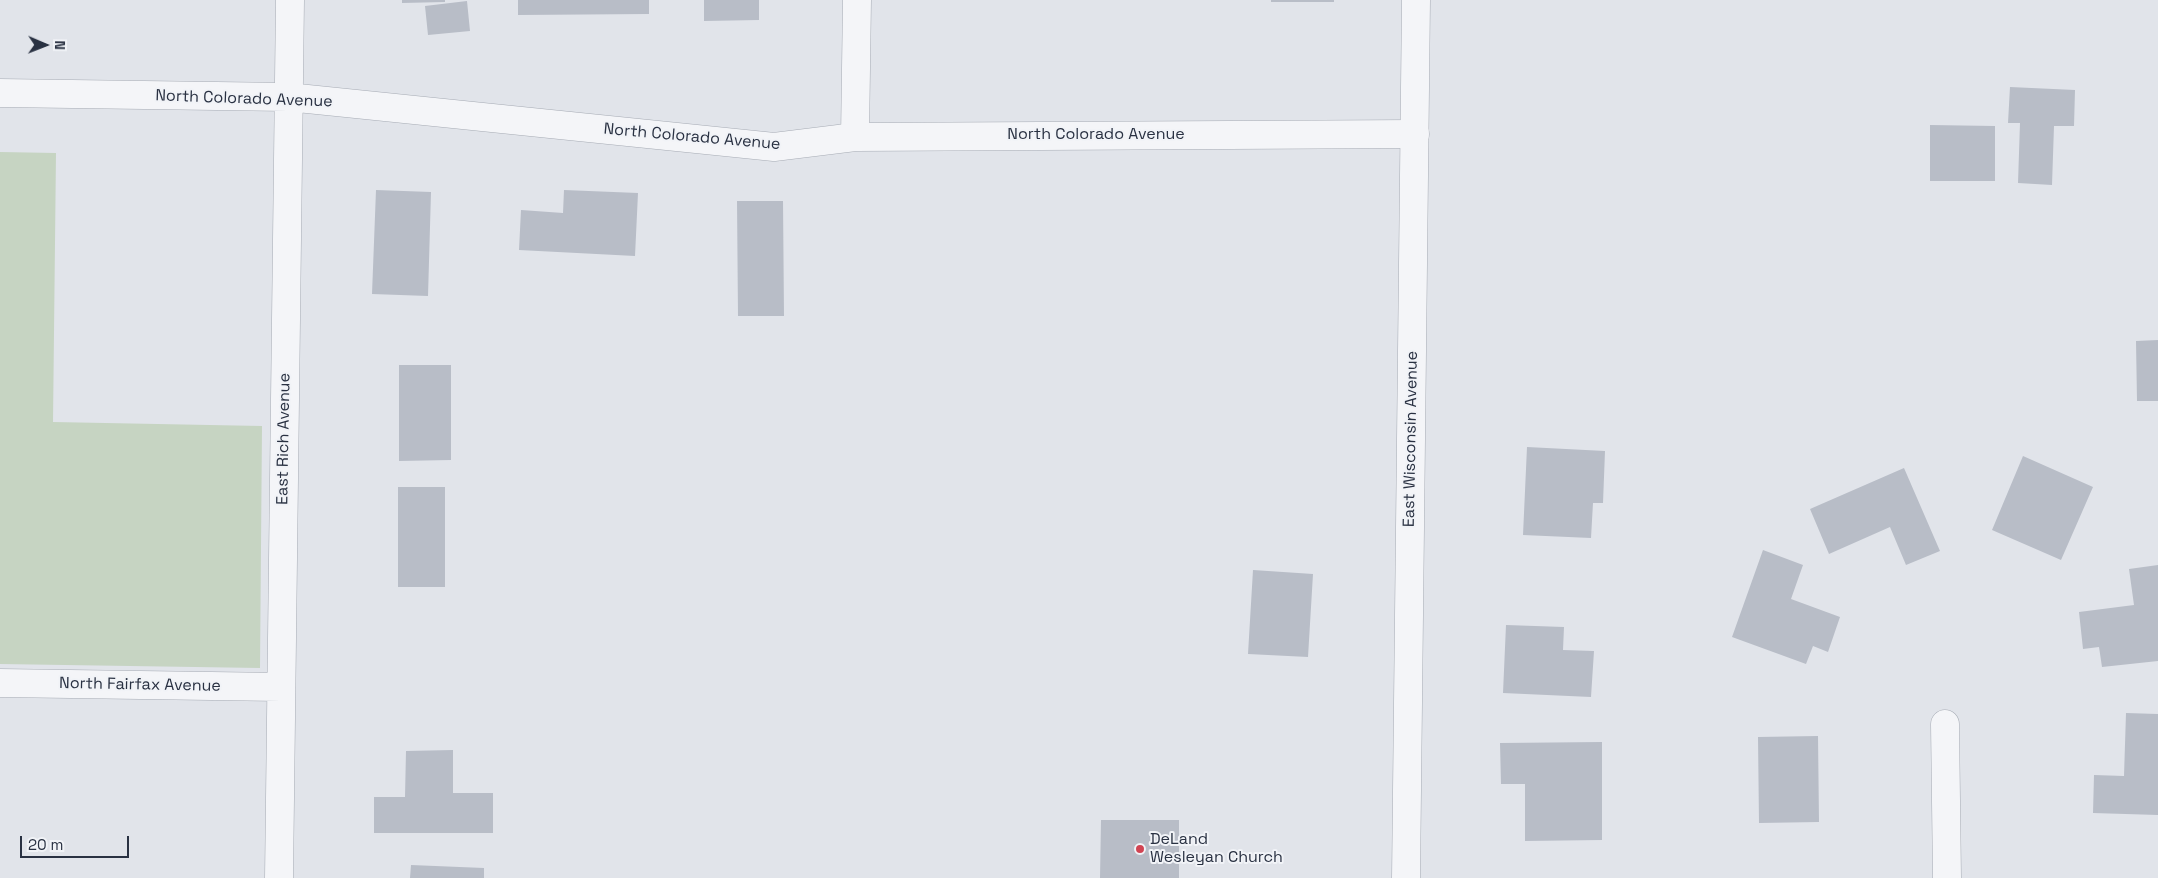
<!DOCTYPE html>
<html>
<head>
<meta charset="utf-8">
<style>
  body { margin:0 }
  #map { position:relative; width:2158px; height:878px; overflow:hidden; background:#e1e4ea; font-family:"Space Grotesk",sans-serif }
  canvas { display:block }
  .north { position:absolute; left:20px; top:20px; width:50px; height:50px; -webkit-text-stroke:4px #f1f3f7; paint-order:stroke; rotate:91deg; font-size:14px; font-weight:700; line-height:20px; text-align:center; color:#293142 }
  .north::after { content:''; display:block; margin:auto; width:18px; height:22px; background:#293142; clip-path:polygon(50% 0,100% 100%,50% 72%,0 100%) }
  .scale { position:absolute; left:20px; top:836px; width:109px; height:22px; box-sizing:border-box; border:2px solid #293142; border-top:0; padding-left:6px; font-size:15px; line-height:18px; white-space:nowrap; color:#293142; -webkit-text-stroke:4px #f1f3f7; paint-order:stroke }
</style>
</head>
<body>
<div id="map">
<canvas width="2158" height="878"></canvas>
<div class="north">N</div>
<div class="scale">20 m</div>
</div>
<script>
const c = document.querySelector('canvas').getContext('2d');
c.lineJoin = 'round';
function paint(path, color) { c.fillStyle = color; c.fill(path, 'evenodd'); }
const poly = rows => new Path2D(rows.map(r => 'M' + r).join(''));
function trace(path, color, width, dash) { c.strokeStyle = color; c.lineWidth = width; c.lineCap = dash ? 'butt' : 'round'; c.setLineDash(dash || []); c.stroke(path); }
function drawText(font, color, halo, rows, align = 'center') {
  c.font = font + ' "Space Grotesk",sans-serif'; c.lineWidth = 4; c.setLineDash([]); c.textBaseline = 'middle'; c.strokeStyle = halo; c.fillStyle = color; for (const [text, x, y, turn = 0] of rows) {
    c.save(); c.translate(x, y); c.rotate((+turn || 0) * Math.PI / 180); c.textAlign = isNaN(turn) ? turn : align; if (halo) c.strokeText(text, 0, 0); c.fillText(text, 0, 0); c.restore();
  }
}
paint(poly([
  [0,152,56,153,53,422,262,426,260,668,0,664]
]), '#c6d4c2');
paint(poly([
  [402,0,445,0,445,2,402,3],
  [518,0,649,0,649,14,518,15],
  [704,0,759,0,759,20,704,21],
  [1271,0,1334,0,1334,2,1271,2],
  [467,1,470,31,428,35,425,6],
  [2010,87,2075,90,2074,126,2054,126,2052,185,2018,183,2020,123,2008,123],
  [1930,125,1995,126,1995,181,1930,181],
  [376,190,431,192,428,296,372,294],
  [564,190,638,193,635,256,519,250,521,210,563,213],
  [737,201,783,201,784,316,738,316],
  [2158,340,2158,401,2137,401,2136,341],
  [399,365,451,365,451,460,399,461],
  [1527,447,1605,451,1603,503,1593,503,1591,538,1523,535],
  [2023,456,2093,487,2061,560,1992,530],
  [1904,468,1940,551,1906,565,1890,527,1829,554,1810,509],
  [398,487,445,487,445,587,398,587],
  [1763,550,1803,565,1791,599,1840,617,1828,652,1813,646,1806,664,1732,637],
  [2158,565,2158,661,2102,667,2099,647,2083,649,2079,612,2134,605,2129,569],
  [1253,570,1313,574,1308,657,1248,654],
  [1506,625,1564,627,1563,650,1594,651,1591,697,1503,693],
  [2126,713,2158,714,2158,815,2093,813,2094,775,2124,776],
  [1818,736,1819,822,1759,823,1758,737],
  [1602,742,1602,840,1525,841,1525,784,1501,784,1500,743],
  [453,750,453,793,493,793,493,833,374,833,374,797,405,797,406,751],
  [1101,820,1179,820,1179,878,1100,878],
  [411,865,484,868,484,878,410,878]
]), '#b8bdc7');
const minor = poly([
  [0,93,288,97,774,147,855,137,1415,134],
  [855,137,857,0],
  [0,683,281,687],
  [1945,724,1947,878],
  [279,878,290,0]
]);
const tertiary = poly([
  [1406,878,1416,0]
]);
trace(minor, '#a6abb4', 29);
trace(tertiary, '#a6abb4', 29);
trace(minor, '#f4f5f8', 28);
trace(tertiary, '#f4f5f8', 28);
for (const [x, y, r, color] of [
  [1140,849,5,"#d14453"]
]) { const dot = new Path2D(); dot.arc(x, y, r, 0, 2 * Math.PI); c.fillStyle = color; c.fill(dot); trace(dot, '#f1f3f7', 2); }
drawText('16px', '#293142', '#f1f3f7', [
  ["North Colorado Avenue",244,99,2],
  ["North Colorado Avenue",1096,135],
  ["North Colorado Avenue",692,137,5],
  ["East Rich Avenue",284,439,-89],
  ["East Wisconsin Avenue",1411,439,-89],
  ["North Fairfax Avenue",140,685,1]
]);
drawText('16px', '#293142', '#f1f3f7', [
  ["DeLand",1150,840],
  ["Wesleyan Church",1150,858]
], 'left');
</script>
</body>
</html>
